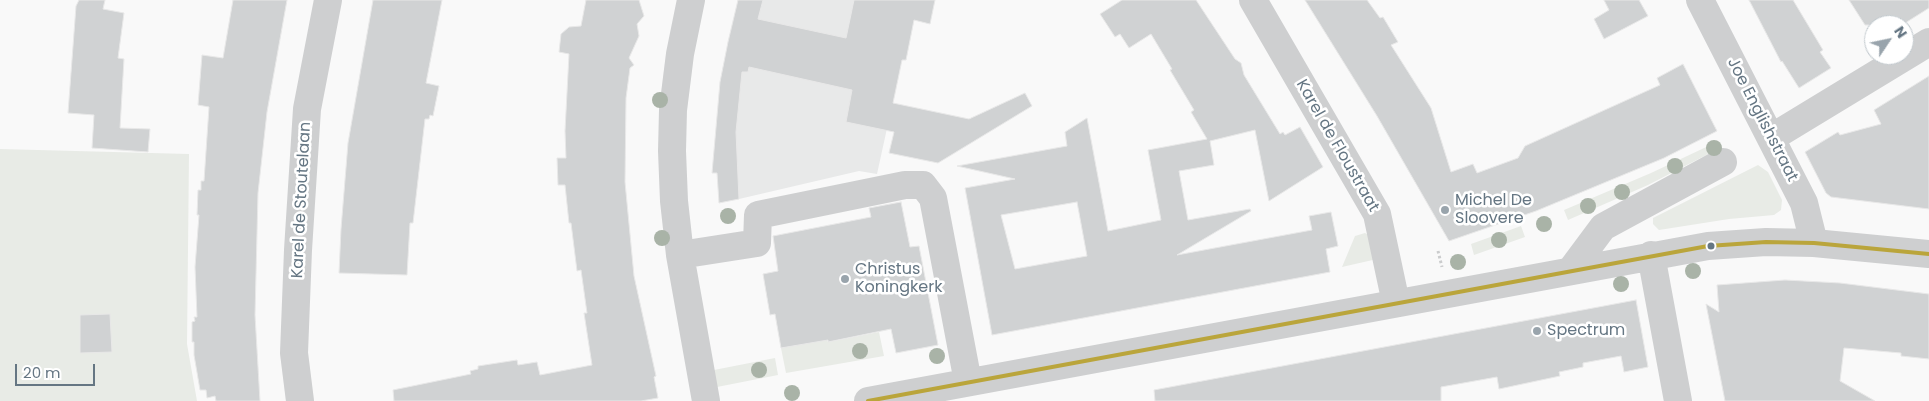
<!DOCTYPE html>
<html>
<head>
<meta charset="utf-8">
<style>
  body { margin:0 }
  #map { position:relative; width:1929px; height:401px; overflow:hidden; background:#f9f9f9; font-family:Poppins,sans-serif }
  canvas { display:block }
  .north { position:absolute; left:1864px; top:15px; width:50px; height:50px; box-sizing:border-box; background:#fff; border:1px solid #c1c8cd; border-radius:50%; rotate:56deg; font-size:14px; font-weight:700; line-height:20px; text-align:center; color:#657683 }
  .north::after { content:''; display:block; margin:auto; width:18px; height:22px; background:#99a4ac; clip-path:polygon(50% 0,100% 100%,50% 72%,0 100%) }
  .scale { position:absolute; left:15px; top:364px; width:80px; height:22px; box-sizing:border-box; border:2px solid #657683; border-top:0; padding-left:6px; font-size:15px; line-height:18px; white-space:nowrap; color:#657683; -webkit-text-stroke:4px #fff; paint-order:stroke }
</style>
</head>
<body>
<div id="map">
<canvas width="1929" height="401"></canvas>
<div class="north">N</div>
<div class="scale">20 m</div>
</div>
<script>
const c = document.querySelector('canvas').getContext('2d');
c.lineJoin = 'round';
function paint(path, color) { c.fillStyle = color; c.fill(path, 'evenodd'); }
const poly = rows => new Path2D(rows.map(r => 'M' + r).join(''));
function trace(path, color, width, dash) { c.strokeStyle = color; c.lineWidth = width; c.lineCap = dash ? 'butt' : 'round'; c.setLineDash(dash || []); c.stroke(path); }
function drawText(font, color, halo, rows, align = 'center') {
  c.font = font + ' Poppins,sans-serif'; c.lineWidth = 5; c.setLineDash([]); c.textBaseline = 'middle'; c.strokeStyle = halo; c.fillStyle = color; for (const [text, x, y, turn = 0] of rows) {
    c.save(); c.translate(x, y); c.rotate((+turn || 0) * Math.PI / 180); c.textAlign = isNaN(turn) ? turn : align; if (halo) c.strokeText(text, 0, 0); c.fillText(text, 0, 0); c.restore();
  }
}
paint(poly([
  [738,0,935,0,930,24,914,20,906,60,902,60,877,174,859,171,739,199,719,202,716,136,725,57]
]), '#e8e9e9');
paint(poly([
  [1719,141,1722,147,1648,185,1568,220,1564,210,1651,173],
  [0,149,189,154,187,344,197,401,0,401],
  [1758,165,1768,172,1782,200,1781,210,1774,215,1729,219,1659,230,1653,224,1653,218,1655,217],
  [1521,226,1525,237,1474,255,1471,244],
  [1365,233,1372,237,1377,259,1342,267,1355,236],
  [879,332,884,356,786,373,781,348,827,339,828,342],
  [775,358,778,375,717,387,714,370]
]), '#e8ebe6');
const building = poly([
  [79,0,105,0,103,9,124,13,118,58,124,59,120,128,150,129,148,152,92,148,94,115,68,113,76,6,79,0],
  [233,0,287,0,267,112,258,193,255,315,260,401,216,401,215,396,207,398,206,390,200,390,194,355,194,342,192,342,192,322,195,321,194,317,197,317,195,267,199,215,197,215,198,190,201,190,201,181,204,181,209,107,198,105,202,55,223,58,233,0],
  [373,0,442,0,426,83,439,86,433,116,430,115,429,119,425,119,413,223,410,223,407,275,339,273,341,229,348,143,373,0],
  [586,0,639,0,644,16,637,24,639,36,629,58,634,65,630,68,626,98,625,182,634,276,656,376,654,377,658,398,641,401,394,401,393,390,471,374,470,371,478,369,478,366,517,360,518,365,537,362,540,375,592,365,584,313,587,313,581,270,577,271,571,223,569,223,565,185,558,185,557,158,566,158,565,131,569,54,559,52,561,34,569,27,581,26,586,0],
  [738,0,763,0,758,19,846,38,854,0,935,0,930,24,914,20,906,60,902,60,893,103,969,119,1025,93,1032,106,938,163,889,153,894,132,846,122,852,90,749,67,748,72,742,72,736,132,739,199,719,203,717,173,712,173,720,82,728,42,738,0],
  [1122,0,1196,0,1235,59,1241,63,1244,75,1280,134,1283,132,1285,135,1300,127,1323,167,1269,201,1255,130,1210,141,1214,165,1179,171,1188,220,1250,209,1251,211,1177,255,1312,230,1309,216,1331,212,1338,246,1326,249,1330,272,992,335,965,188,1015,179,957,166,1067,146,1065,132,1087,118,1108,231,1161,220,1148,150,1207,139,1191,112,1194,110,1170,70,1172,69,1151,34,1129,48,1120,34,1115,37,1100,14,1122,0],
  [1077,202,1087,256,1015,269,1001,215,1077,202],
  [1305,0,1367,0,1380,18,1383,17,1398,42,1391,45,1431,108,1451,172,1473,164,1477,173,1518,158,1525,146,1660,85,1657,78,1683,64,1717,131,1664,158,1536,211,1449,241,1377,116,1305,0],
  [1604,0,1639,0,1648,16,1604,39,1594,19,1609,10,1604,0],
  [1749,0,1793,0,1823,50,1820,52,1831,68,1799,88,1782,61,1781,62,1749,0],
  [1849,0,1929,0,1929,8,1902,25,1865,25,1849,0],
  [1929,76,1929,209,1831,197,1826,193,1805,152,1838,132,1840,135,1881,124,1874,110,1929,76],
  [901,202,910,247,919,246,938,345,896,353,891,329,828,342,828,340,781,348,775,314,770,315,763,274,778,271,773,236,871,217,869,208,901,202],
  [1785,280,1840,283,1929,294,1929,359,1901,356,1901,353,1844,348,1840,381,1875,401,1725,401,1706,304,1719,312,1717,285,1785,280],
  [1636,300,1648,367,1624,372,1621,356,1583,363,1583,367,1559,372,1560,376,1499,389,1497,377,1441,387,1441,401,1155,401,1154,390,1636,300],
  [110,314,112,352,80,353,80,315,110,314]
]);
paint(building, '#d0d2d3');
trace(building, '#e8e8e8', 1);
trace(poly([
  [1438,251,1442,267]
]), '#cbcccd', 3, [2.5, 2.5]);
trace(poly([
  [691,0,680,54,673,110,672,151,674,201,680,255,706,401],
  [1253,0,1377,214,1396,303],
  [1700,0,1804,203,1814,243],
  [1771,138,1929,42],
  [680,255,757,243,758,215,905,185,923,185,933,198,968,382],
  [1651,255,1678,401],
  [1571,270,1603,227,1723,162],
  [300,401,294,353,298,250,307,109,328,0],
  [868,401,1708,246,1766,242,1814,243,1929,254]
]), '#cecfd0', 28);
trace(poly([
  [868,401,1708,246,1766,242,1814,243,1929,254]
]), '#baa53b', 4);
c.fillStyle = '#a9b3a7';
for (const [x, y] of [
  [660,100],
  [1714,148],
  [1675,166],
  [1622,192],
  [1588,206],
  [728,216],
  [1544,224],
  [662,238],
  [1499,240],
  [1458,262],
  [1693,271],
  [1621,284],
  [860,351],
  [937,356],
  [759,370],
  [792,393]
]) { c.beginPath(); c.arc(x, y, 8, 0, 2 * Math.PI); c.fill(); }
for (const [x, y, r, color] of [
  [1445,210,5,"#99a4ac"],
  [1711,246,4.5,"#657683"],
  [845,279,5,"#99a4ac"],
  [1537,331,5,"#99a4ac"]
]) { const dot = new Path2D(); dot.arc(x, y, r, 0, 2 * Math.PI); c.fillStyle = color; c.fill(dot); trace(dot, '#fff', 2); }
drawText('16px', '#657683', '#fff', [
  ["Joe Englishstraat",1762,120,63],
  ["Karel de Floustraat",1337,146,60],
  ["Karel de Stoutelaan",302,200,-87]
]);
drawText('16px', '#657683', '#fff', [
  ["Michel De",1455,201],
  ["Sloovere",1455,219],
  ["Christus",855,270],
  ["Koningkerk",855,288],
  ["Spectrum",1547,331]
], 'left');
</script>
</body>
</html>
